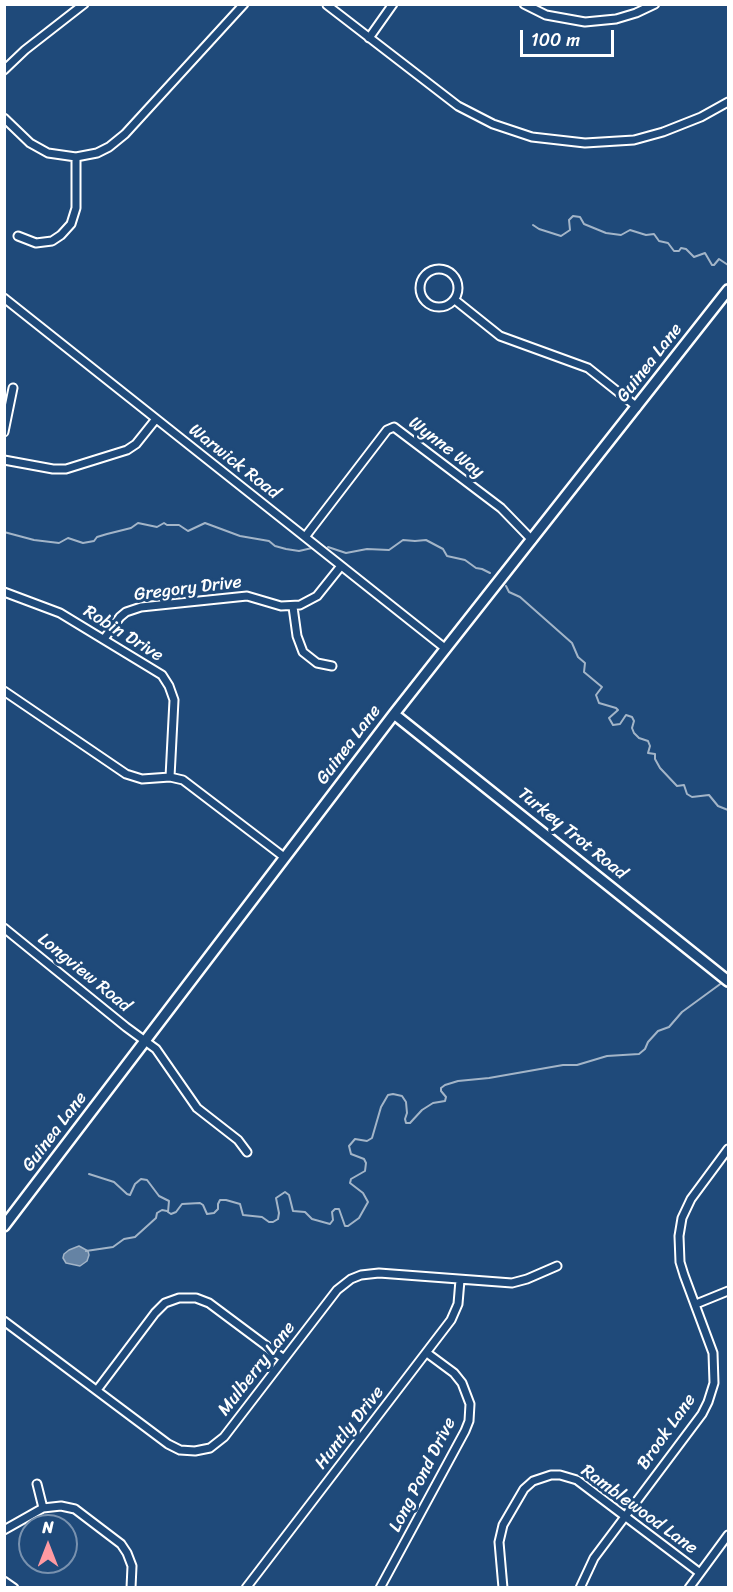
<!DOCTYPE html>
<html>
<head>
<meta charset="utf-8">
<style>
  body { margin:0 }
  #map { position:relative; width:733px; height:1592px; overflow:hidden; background:#1f4a7a; font-family:Sriracha,sans-serif }
  canvas { display:block }
  .frame { position:absolute; inset:0; border:6px solid #fff; pointer-events:none }
  .north { position:absolute; left:18px; top:1514px; width:60px; height:60px; box-sizing:border-box; background:#1f4a7a; border:2px solid #7992af; border-radius:50%; rotate:0deg; font-size:16px; font-weight:700; line-height:24px; text-align:center; color:#fff }
  .north::after { content:''; display:block; margin:auto; width:21px; height:27px; background:#ff9aa2; clip-path:polygon(50% 0,100% 100%,50% 72%,0 100%) }
  .scale { position:absolute; left:520px; top:30px; width:94px; height:27px; box-sizing:border-box; border:3px solid #fff; border-top:0; padding-left:8px; font-size:18px; line-height:21px; white-space:nowrap; color:#fff; -webkit-text-stroke:4px #1f4a7a; paint-order:stroke }
</style>
</head>
<body>
<div id="map">
<canvas width="733" height="1592"></canvas>
<div class="frame"></div>
<div class="north">N</div>
<div class="scale">100 m</div>
</div>
<script>
const c = document.querySelector('canvas').getContext('2d');
c.lineJoin = 'round';
function paint(path, color) { c.fillStyle = color; c.fill(path, 'evenodd'); }
const poly = rows => new Path2D(rows.map(r => 'M' + r).join(''));
function trace(path, color, width, dash) { c.strokeStyle = color; c.lineWidth = width; c.lineCap = dash ? 'butt' : 'round'; c.setLineDash(dash || []); c.stroke(path); }
function drawText(font, color, halo, rows, align = 'center') {
  c.font = font + ' Sriracha,sans-serif'; c.lineWidth = 6; c.setLineDash([]); c.textBaseline = 'middle'; c.strokeStyle = halo; c.fillStyle = color; for (const [text, x, y, turn = 0] of rows) {
    c.save(); c.translate(x, y); c.rotate((+turn || 0) * Math.PI / 180); c.textAlign = isNaN(turn) ? turn : align; if (halo) c.strokeText(text, 0, 0); c.fillText(text, 0, 0); c.restore();
  }
}
const water = poly([
  [79,1246,88,1251,89,1255,87,1261,80,1266,66,1263,63,1258,64,1254,69,1250,79,1246]
]);
paint(water, '#6583a4');
trace(water, '#a3b5c8', 1.5);
trace(poly([
  [533,225,539,229,561,236,570,230,569,220,573,216,580,217,584,224,606,233,621,235,630,230,646,235,654,234,659,241,668,243,674,251,679,251,681,248,686,249,694,257,705,253,712,265,714,265,719,259,728,265],
  [4,532,34,540,59,543,68,538,83,543,94,541,97,537,107,534,131,528,138,523,157,527,164,523,167,525,179,525,188,531,205,523,240,536,269,541,275,546,286,549,299,551,312,548,320,553],
  [328,547,346,553,367,549,389,550,403,540,415,541,426,540,443,549,447,556,465,560,476,568,482,569,490,573],
  [506,586,509,592,520,597,572,643,578,657,585,663,584,672,602,687,596,695,599,703,616,708,618,710,609,718,613,725,620,724,626,715,632,717,634,721,632,728,634,733,639,738,648,741,650,746,648,753,655,754,655,759,660,768,677,786,684,785,687,794,692,797,709,795,718,806,728,810],
  [89,1174,114,1182,127,1194,130,1195,135,1184,141,1179,147,1180,159,1196,169,1201,168,1212,171,1214,176,1212,182,1204,200,1203,203,1205,207,1214,214,1213,218,1209,218,1204,220,1200,226,1200,240,1204,243,1215,262,1217,269,1222,273,1222,278,1219,279,1213,276,1198,285,1192,289,1195,293,1211,305,1212,312,1219,330,1224,333,1220,332,1212,335,1209,339,1209,345,1226,348,1226,359,1218,368,1202,363,1193,350,1183,351,1179,365,1171,366,1163,364,1159,351,1154,349,1146,355,1139,367,1141,372,1138,381,1107,388,1095,393,1094,402,1096,406,1102,407,1113,405,1119,406,1123,410,1123,422,1110,433,1103,445,1101,446,1097,441,1091,441,1088,445,1085,458,1081,489,1078,563,1065,577,1065,607,1056,639,1054,645,1049,648,1042,658,1031,669,1027,682,1012,723,982],
  [86,1251,113,1247,124,1239,135,1237,156,1218,157,1213,162,1210,167,1211]
]), '#a3b5c8', 2);
const street = poly([
  [524,4,546,15,585,22,616,19,636,13,655,4],
  [327,5,458,106,493,124,532,137,585,143,634,140,663,132,701,117,728,102],
  [369,38,393,4],
  [4,70,25,50,84,4],
  [4,118,30,143,48,153,76,157,97,153,109,147,125,134,244,4],
  [18,236,36,243,52,241,61,235,71,224,76,208,76,157],
  '420 288a19 19 0 1 1 38 0a19 19 0 1 1-38 0Z',
  [4,298,446,649],
  [455,300,500,336,588,368,637,407],
  [4,432,13,388],
  [4,460,53,469,66,469,127,450,136,444,156,419],
  [305,537,387,430,394,427,501,508,532,540],
  [4,592,60,613,162,675,169,686,174,700,170,777],
  [293,607,297,636,303,652,317,663,332,666],
  [104,639,120,617,126,612,141,607,247,596,281,606,300,605,317,596,341,566],
  [4,691,126,774,142,779,170,777,183,780,284,857],
  [4,928,126,1027,156,1049,197,1108,238,1140,247,1152],
  [696,1304,728,1291],
  [4,1321,168,1444,180,1450,195,1451,210,1448,224,1437,337,1290,351,1279,361,1275,379,1273,512,1283,527,1279,557,1266],
  [97,1390,155,1313,165,1303,179,1298,196,1298,209,1303,284,1359],
  [37,1484,43,1508],
  [4,1530,43,1508,61,1506,75,1509,121,1544,127,1553,132,1566,131,1588],
  [4,1581,14,1588],
  [246,1588,451,1320,458,1304,460,1280],
  [380,1588,465,1431,469,1421,470,1404,462,1383,454,1373,427,1353],
  [503,1588,499,1542,503,1525,524,1489,533,1481,551,1475,560,1475,577,1480,700,1573],
  [580,1588,594,1558,702,1414,708,1402,714,1383,713,1353,684,1275,680,1262,679,1236,682,1218,691,1199,728,1149],
  [689,1588,728,1535]
]);
const secondary = poly([
  [394,714,728,981],
  [4,1226,394,714,728,290]
]);
trace(street, '#fff', 11);
trace(secondary, '#fff', 14);
trace(street, '#1f4a7a', 7);
trace(secondary, '#1f4a7a', 9);
drawText('18px', '#fff', '#1f4a7a', [
  ["Guinea Lane",650,363,-52],
  ["Wynne Way",446,448,37],
  ["Warwick Road",234,462,38],
  ["Gregory Drive",188,589,-7],
  ["Robin Drive",123,634,32],
  ["Guinea Lane",349,745,-53],
  ["Turkey Trot Road",572,834,39],
  ["Longview Road",84,973,39],
  ["Guinea Lane",55,1132,-53],
  ["Mulberry Lane",257,1369,-52],
  ["Huntly Drive",350,1428,-52],
  ["Brook Lane",667,1432,-55],
  ["Long Pond Drive",423,1475,-63],
  ["Ramblewood Lane",639,1510,36]
]);
</script>
</body>
</html>
